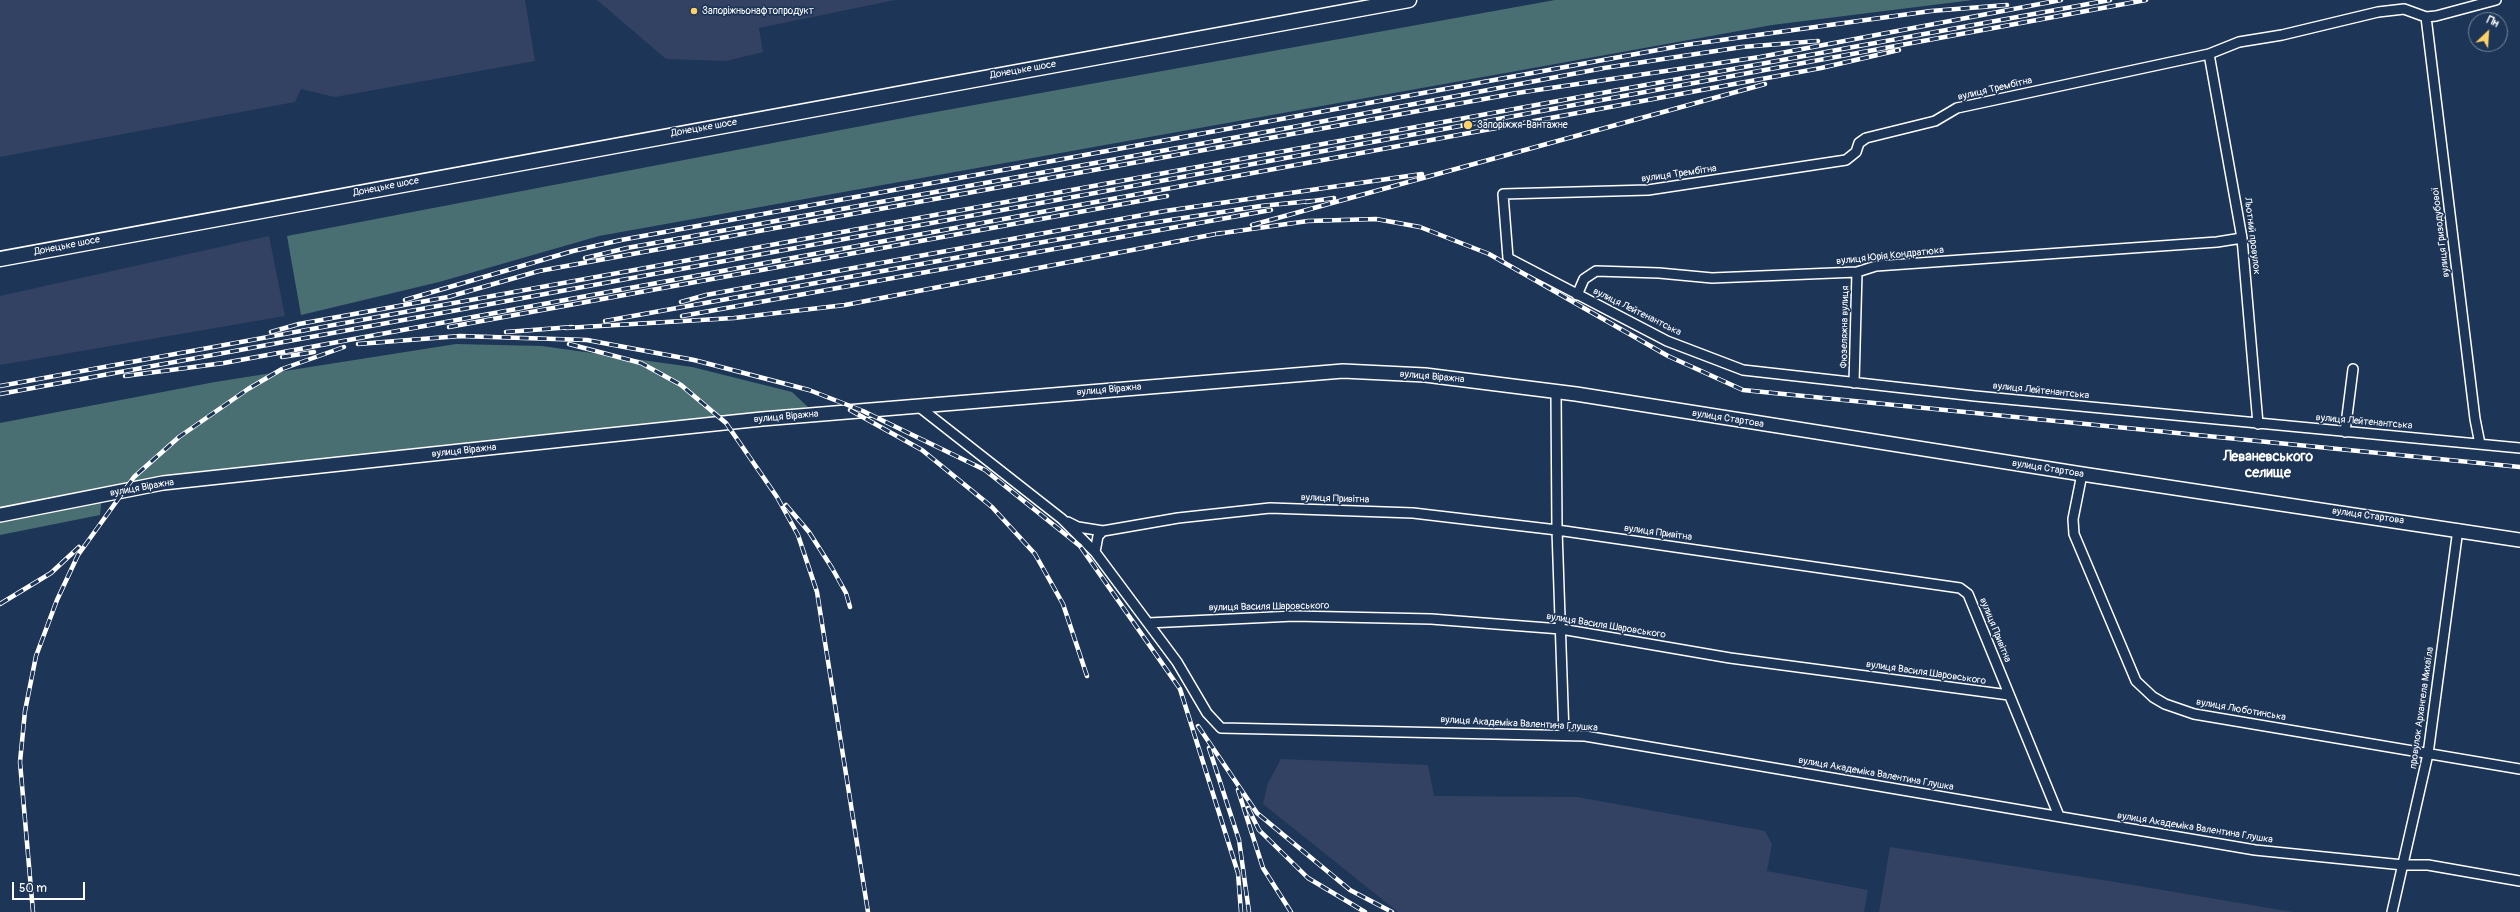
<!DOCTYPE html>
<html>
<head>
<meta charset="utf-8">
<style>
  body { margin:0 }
  #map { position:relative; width:2520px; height:912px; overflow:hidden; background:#1d3557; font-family:Pangolin,sans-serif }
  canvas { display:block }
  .north { position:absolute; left:2468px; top:12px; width:40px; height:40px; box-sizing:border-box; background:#1d3557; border:1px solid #77869a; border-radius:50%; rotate:25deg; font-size:11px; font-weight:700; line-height:16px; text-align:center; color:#fff }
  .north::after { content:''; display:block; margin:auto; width:14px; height:18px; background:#ffd166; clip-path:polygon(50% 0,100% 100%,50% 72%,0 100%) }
  .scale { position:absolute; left:12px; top:882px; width:73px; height:18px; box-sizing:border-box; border:2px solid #fff; border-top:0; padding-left:5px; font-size:12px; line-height:14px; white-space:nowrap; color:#fff; -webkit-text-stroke:3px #1d3557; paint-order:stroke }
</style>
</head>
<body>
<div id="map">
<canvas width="2520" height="912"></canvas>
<div class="north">Пн</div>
<div class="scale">50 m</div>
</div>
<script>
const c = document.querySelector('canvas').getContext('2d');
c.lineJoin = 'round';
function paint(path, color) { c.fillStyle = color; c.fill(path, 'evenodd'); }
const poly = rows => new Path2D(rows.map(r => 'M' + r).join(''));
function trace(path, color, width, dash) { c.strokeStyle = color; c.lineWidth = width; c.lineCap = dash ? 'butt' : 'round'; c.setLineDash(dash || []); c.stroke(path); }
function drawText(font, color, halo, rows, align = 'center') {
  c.font = font + ' Pangolin,sans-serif'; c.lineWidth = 3.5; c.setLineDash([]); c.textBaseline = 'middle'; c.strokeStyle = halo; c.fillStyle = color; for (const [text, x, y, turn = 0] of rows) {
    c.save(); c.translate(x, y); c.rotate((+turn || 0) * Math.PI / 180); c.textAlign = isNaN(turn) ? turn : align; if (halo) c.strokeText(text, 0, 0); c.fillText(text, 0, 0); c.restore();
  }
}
paint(poly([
  [0,0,525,0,535,61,335,97,301,89,295,102,0,157],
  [597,0,895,0,759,28,763,52,726,61,666,59],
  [269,236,285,316,0,365,0,296],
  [1281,759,1428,765,1434,796,1577,797,1765,831,1772,844,1767,871,1868,890,1864,912,1398,912,1263,804,1268,783],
  [1890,847,2109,881,2293,912,1879,912]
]), '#334263');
paint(poly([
  [1555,0,1973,0,1772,25,599,236,439,282,301,315,287,236,919,115],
  [456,344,542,346,692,367,792,392,808,407,762,419,102,495,100,515,0,535,0,423,215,382]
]), '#4a6f72');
const street = poly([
  [2496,0,2436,16,2426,17,2404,9,2378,12,2282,35,2239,42,2209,54,1957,108,1935,121,1866,138,1859,143,1856,152,1846,160,1648,190,1503,194,1508,258,1667,341,1743,370,1975,396,2520,448],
  [2426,17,2475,419,2480,444],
  [2209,54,2242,238,2258,424],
  [1577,295,1584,279,1596,271,1659,273,1712,278,1857,272,1876,266,2217,242,2242,238],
  [1854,383,1857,272],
  [1556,392,1557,530,1564,735],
  [918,406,1062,519,1095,552,1177,662,1207,713,1221,728,1585,736,2255,850,2403,865,2428,865,2520,881],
  [2345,432,2353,369],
  [2082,474,2073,519,2074,534,2136,681,2153,697,2165,704,2194,714,2520,769],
  [1068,522,1078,527,1103,531,1178,518,1270,508,1413,513,1557,530,1960,588,1968,594,2059,816],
  [1095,552,1098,536,1103,531],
  [1148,623,1294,616,1431,619,1561,629,1730,658,2009,695],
  [2392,912,2428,754,2458,529]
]);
const secondary = poly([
  [0,515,163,483,581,438,762,419,1343,371,1425,375,1576,394,2082,474,2520,540]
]);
const primary = poly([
  [0,259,1409,0]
]);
trace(street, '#fff', 12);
trace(secondary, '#fff', 16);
trace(primary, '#fff', 17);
trace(street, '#1d3557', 9);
trace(secondary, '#1d3557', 13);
trace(primary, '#1d3557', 14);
const rail = poly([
  [1306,202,1334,198],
  [1252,225,1765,84],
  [1216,234,1308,221,1376,219,1420,227,1489,254,1668,356,1743,390,2520,467],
  [585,258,627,248,1293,127,1604,68,1742,47,1818,41],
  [405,300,573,251,621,240,1685,45,1931,11,2007,5],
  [681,302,706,295,1165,211,1422,174],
  [682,316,1271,210],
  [605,321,1138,225,1261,206,1311,201],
  [449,327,1167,196],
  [566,328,734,318,845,305,1221,233],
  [271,332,299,324,448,297,539,271,1517,93,1760,57,2061,0],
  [506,332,572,327],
  [358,344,460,336,587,340,694,360,809,390,863,411,985,470,1080,546,1180,689,1238,873,1241,912],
  [569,344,641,363,681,385,726,423,777,497,798,535,817,592,868,912],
  [282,357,314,352],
  [125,376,224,363,1821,68,1899,50],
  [0,386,2110,0],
  [0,394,2146,0],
  [850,410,922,450,992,507,1035,554,1063,604,1087,676],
  [786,505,809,532,832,568,846,593,850,607],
  [0,604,51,573,79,547],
  [1198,726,1257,813,1350,890,1392,912],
  [1209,748,1239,840,1249,912],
  [1238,790,1263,868,1291,912],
  [1248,808,1259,830,1308,878,1365,912],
  [33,912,20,762,25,711,36,656,57,600,78,555,134,477,179,437,248,389,282,369,344,347]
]);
trace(rail, '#fff', 4.5);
trace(rail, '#1d3557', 3, [9]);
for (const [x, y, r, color] of [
  [694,11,4,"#ffd166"],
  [1468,125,5,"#ffd166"]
]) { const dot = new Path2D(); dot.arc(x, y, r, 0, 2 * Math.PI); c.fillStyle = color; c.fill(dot); trace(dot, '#1d3557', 1.5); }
drawText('10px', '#fff', '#1d3557', [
  ["Запоріжньонафтопродукт",702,11],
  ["Запоріжжя-Вантажне",1477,125]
], 'left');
drawText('10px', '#fff', '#1d3557', [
  ["Донецьке шосе",1023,70,-10],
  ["вулиця Трембітна",1995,89,-13],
  ["Донецьке шосе",704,128,-10],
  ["вулиця Трембітна",1679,174,-8],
  ["Донецьке шосе",386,187,-11],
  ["вулиця Гризодубової",2441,232,-97],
  ["Льотний провулок",2252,236,83],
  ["Донецьке шосе",67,246,-11],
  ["вулиця Юрія Кондратюка",1890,256,-6],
  ["вулиця Лейтенантська",1637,312,26],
  ["Фюзеляжна вулиця",1845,327,-89],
  ["вулиця Віражна",1432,377,5],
  ["вулиця Віражна",1109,390,-5],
  ["вулиця Лейтенантська",2041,391,6],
  ["вулиця Віражна",786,417,-5],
  ["вулиця Стартова",1728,419,9],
  ["вулиця Лейтенантська",2364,422,5],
  ["вулиця Віражна",464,451,-6],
  ["вулиця Стартова",2048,469,9],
  ["вулиця Віражна",142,488,-10],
  ["вулиця Привітна",1335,499,2],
  ["вулиця Стартова",2368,516,8],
  ["вулиця Привітна",1658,533,8],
  ["вулиця Василя Шаровського",1269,607,-1],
  ["вулиця Василя Шаровського",1606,626,9],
  ["вулиця Привітна",1995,630,68],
  ["вулиця Василя Шаровського",1926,673,8],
  ["провулок Архангела Михаїла",2422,708,-82],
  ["вулиця Люботинська",2241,710,10],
  ["вулиця Академіка Валентина Глушка",1519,724,3],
  ["вулиця Академіка Валентина Глушка",1876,774,10],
  ["вулиця Академіка Валентина Глушка",2195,828,9]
]);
drawText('bold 14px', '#fff', '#1d3557', [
  ["Леваневського",2268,457],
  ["селище",2268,473]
]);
</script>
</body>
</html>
